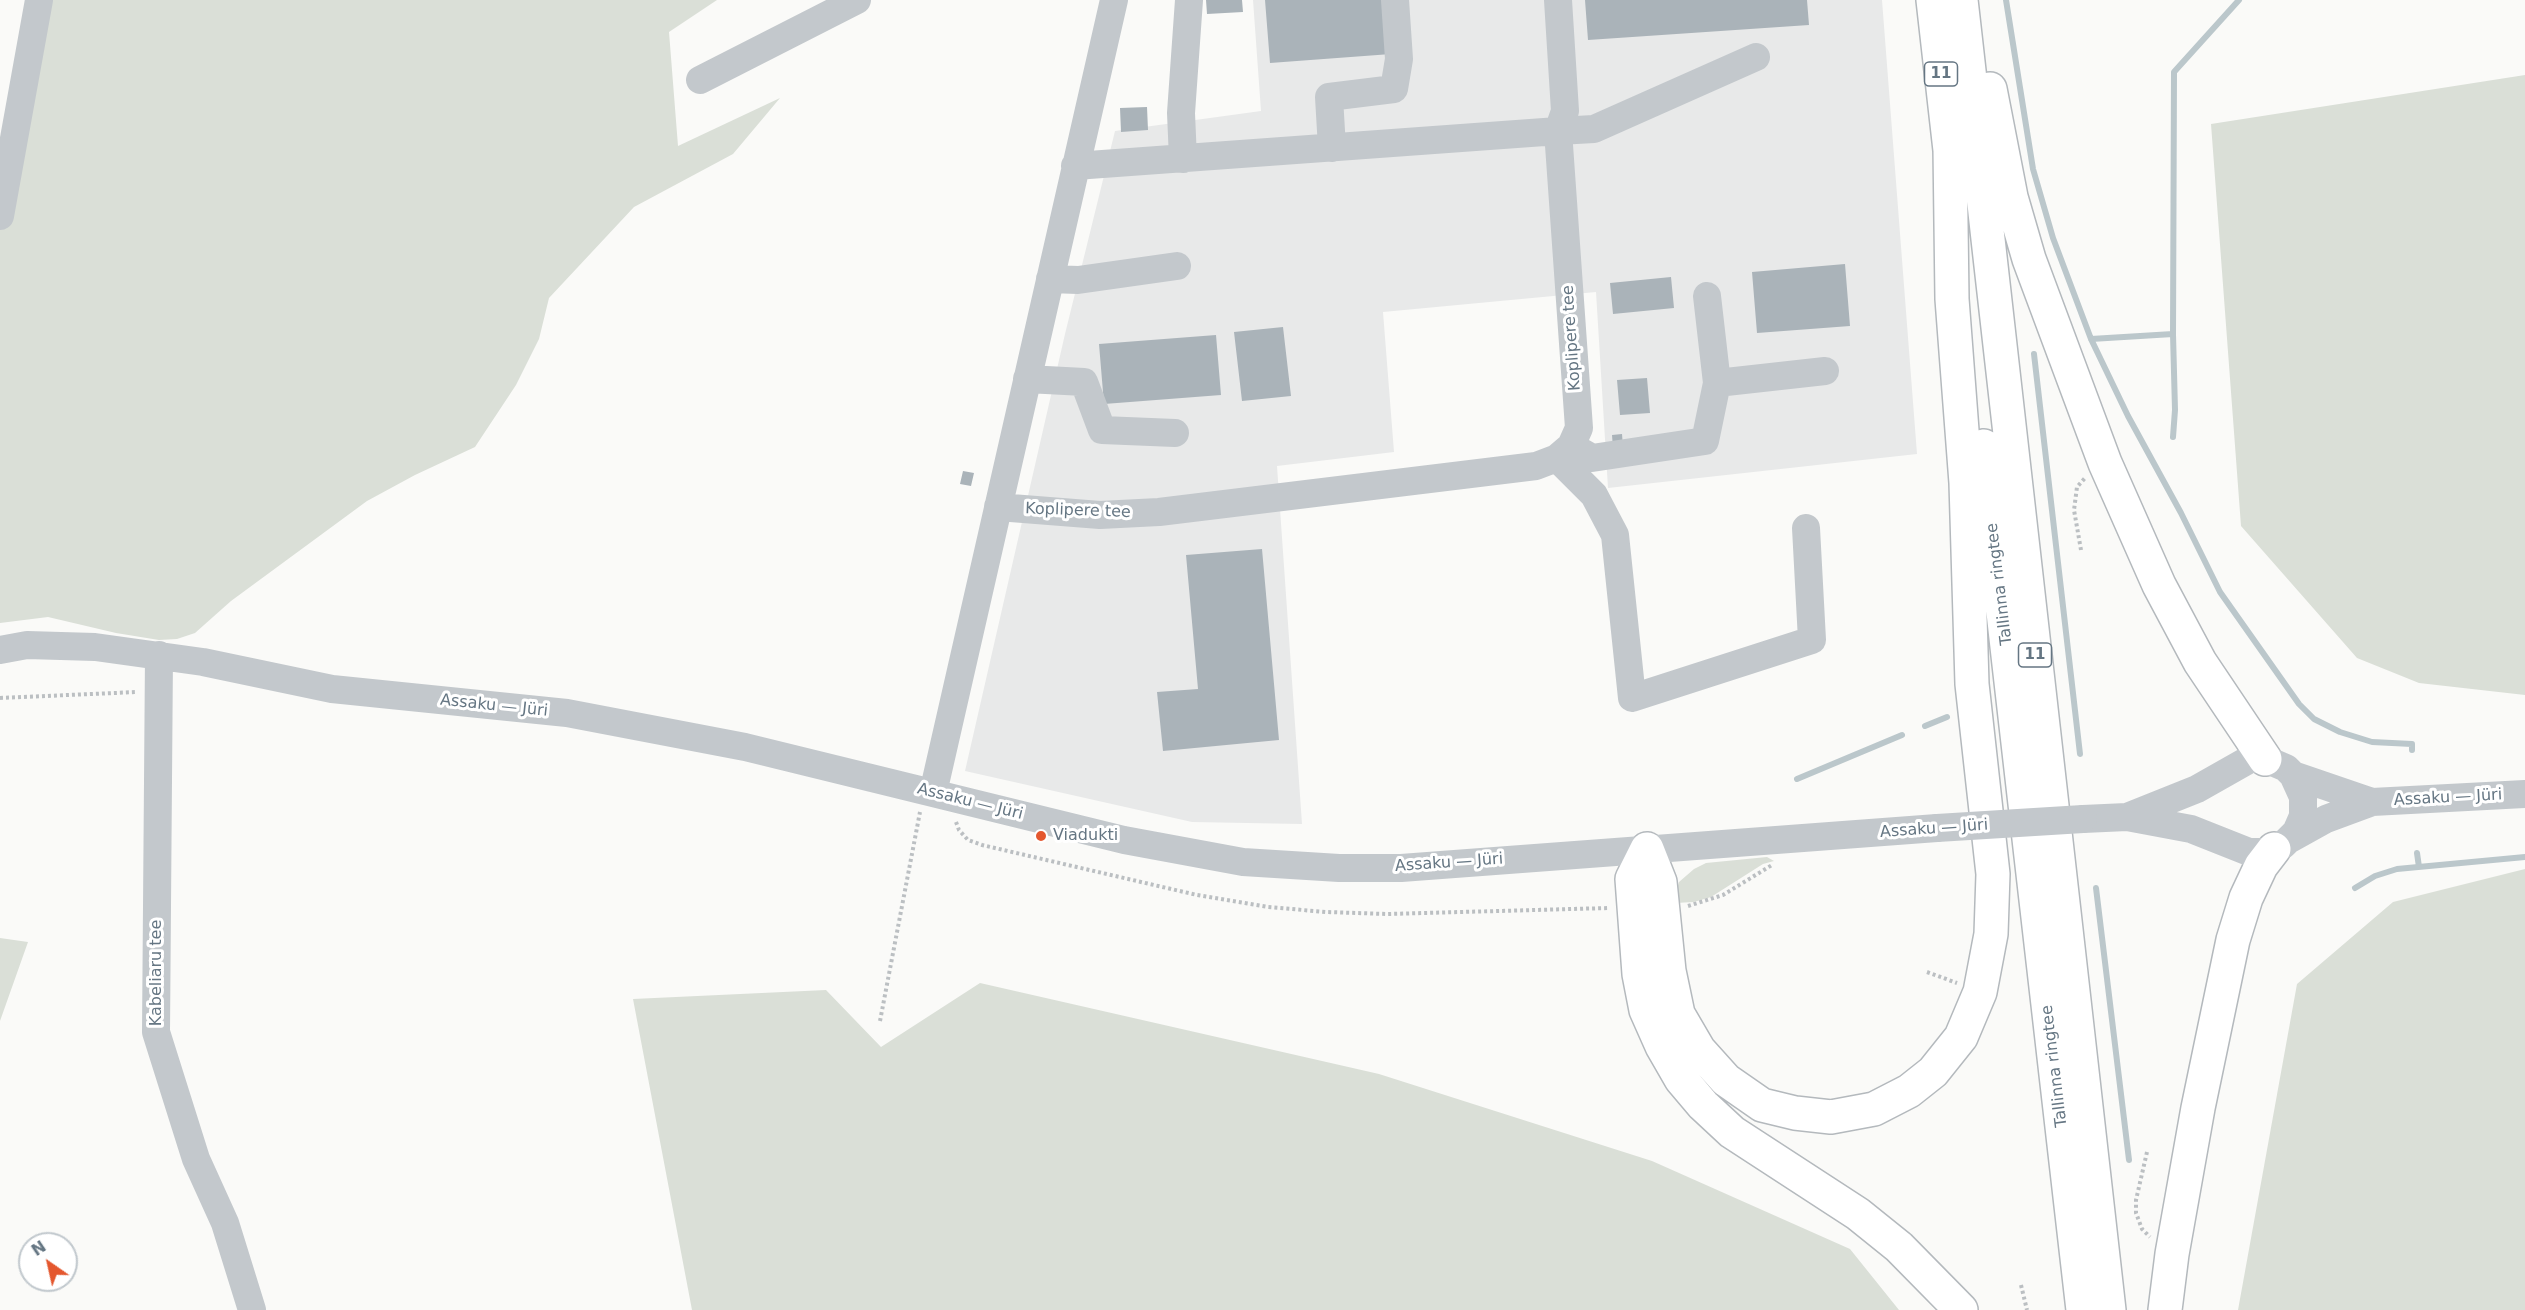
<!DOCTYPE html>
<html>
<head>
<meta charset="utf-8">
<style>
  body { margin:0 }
  #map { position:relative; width:2525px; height:1310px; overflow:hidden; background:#fafaf8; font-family:"DejaVu Sans",sans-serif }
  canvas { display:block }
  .north { position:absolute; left:18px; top:1232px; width:60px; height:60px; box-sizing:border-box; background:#fff; border:2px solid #c1c8cd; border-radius:50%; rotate:326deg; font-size:16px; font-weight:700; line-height:24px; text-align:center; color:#657683 }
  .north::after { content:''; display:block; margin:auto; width:21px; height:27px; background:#e4572e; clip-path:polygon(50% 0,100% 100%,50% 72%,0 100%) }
</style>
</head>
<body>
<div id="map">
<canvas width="2525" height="1310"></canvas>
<div class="north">N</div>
</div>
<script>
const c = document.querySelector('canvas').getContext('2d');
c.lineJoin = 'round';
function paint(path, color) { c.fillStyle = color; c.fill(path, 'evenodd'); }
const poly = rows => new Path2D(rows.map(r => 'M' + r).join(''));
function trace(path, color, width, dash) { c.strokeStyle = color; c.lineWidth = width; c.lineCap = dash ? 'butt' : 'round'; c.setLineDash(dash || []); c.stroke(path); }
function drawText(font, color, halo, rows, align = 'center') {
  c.font = font + ' "DejaVu Sans",sans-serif'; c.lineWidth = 6; c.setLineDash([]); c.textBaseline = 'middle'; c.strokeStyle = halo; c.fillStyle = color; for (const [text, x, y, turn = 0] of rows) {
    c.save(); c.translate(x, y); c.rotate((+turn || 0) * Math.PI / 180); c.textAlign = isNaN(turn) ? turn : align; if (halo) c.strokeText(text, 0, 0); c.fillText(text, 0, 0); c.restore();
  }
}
paint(poly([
  [1253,0,1882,0,1917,454,1608,488,1596,292,1383,312,1394,452,1277,466,1302,824,1192,822,965,771,1065,334,1115,131,1261,111]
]), '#e8e9e9');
paint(poly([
  [39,0,717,0,669,32,678,146,780,98,733,154,634,207,549,298,539,339,516,385,475,447,415,475,367,501,231,601,195,633,177,639,159,640,116,633,48,617,0,623,0,216],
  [2525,75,2525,695,2419,683,2357,658,2241,526,2211,124],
  [1767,857,1774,861,1763,864,1711,897,1694,902,1675,903,1675,895,1679,882,1694,869,1706,863],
  [2525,869,2525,1310,2238,1310,2297,984,2393,902],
  [0,938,28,942,0,1021],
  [980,983,1379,1074,1652,1161,1850,1249,1899,1310,692,1310,633,999,826,990,881,1047]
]), '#dadfd7');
trace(poly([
  [2006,0,2033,169,2053,238,2091,339,2128,416,2181,513,2220,592,2299,704,2314,719,2340,732,2372,742,2412,744,2412,750],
  [2091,339,2173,334,2174,72,2239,0],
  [2034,354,2080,754],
  [2173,437,2175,410,2173,334],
  [1925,726,1947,717],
  [1797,779,1902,735],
  [2417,853,2419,867],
  [2096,888,2129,1160],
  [2355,888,2375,876,2397,869,2525,857]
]), '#bbc7cb', 6);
paint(poly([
  [1206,0,1242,0,1243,12,1207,14],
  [1265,0,1387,0,1391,54,1270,63],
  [1585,0,1807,0,1809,25,1588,40],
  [1147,107,1148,130,1121,132,1120,108],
  [1845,264,1850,326,1757,333,1752,272],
  [1671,277,1674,308,1613,314,1610,283],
  [1283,327,1291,396,1242,401,1234,332],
  [1216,335,1221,395,1104,404,1099,344],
  [1647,378,1650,413,1620,415,1617,380],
  [1622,434,1623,447,1613,448,1612,435],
  [963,471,974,473,971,486,960,484],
  [1262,549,1279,740,1163,751,1157,692,1198,689,1186,555]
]), '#aab3b9');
const highway = poly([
  [1933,0,1952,168],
  [1961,0,2109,1310],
  [1990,89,2011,197,2029,259,2105,463,2159,585,2200,662,2265,759],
  [1984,446,2083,1310],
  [1647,849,1660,882,1669,971,1678,1014,1699,1050,1726,1080,1762,1105,1795,1113,1831,1117,1874,1109,1909,1091,1933,1072,1961,1037,1980,992,1991,934,1993,874,1972,684,1966,483,1952,299,1950,148],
  [1647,849,1632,879,1639,974,1646,1010,1662,1046,1681,1079,1703,1105,1732,1132,1858,1214,1899,1247,1961,1310],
  [2165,1310,2172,1254,2198,1108,2233,940,2246,898,2261,866,2274,849]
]);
trace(highway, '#b4b9bd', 36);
trace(poly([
  [2081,550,2074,510,2077,487,2085,478],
  [0,698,137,692],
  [956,822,959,830,968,840,982,845,1197,895,1268,907,1326,912,1387,914,1609,908],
  [1688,906,1723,895,1772,865],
  [1927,972,1957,983],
  [880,1021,920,812],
  [2147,1152,2136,1200,2136,1213,2142,1229,2150,1237],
  [2021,1285,2027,1310]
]), '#bbbfc2', 4, [3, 3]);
trace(poly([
  [1558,0,1565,111,1558,131,1594,129,1756,57],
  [700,80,857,0],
  [1332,148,1329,97,1394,89,1399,59,1395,0],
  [1183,159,1181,113,1189,0],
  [0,216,39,0],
  [1050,279,1078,280,1177,266],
  [1707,296,1717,383],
  [1027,379,1084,382,1102,430,1175,433],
  [1571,446,1592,458,1705,441,1717,383,1825,371],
  [1557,458,1594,495,1615,535,1632,698,1812,640,1806,528],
  [998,507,1100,515,1159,512,1536,466,1557,458,1571,446,1579,428,1558,131,1075,166],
  [0,650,27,645,95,647,203,662,332,689,567,713,745,747,1124,840,1243,862,1339,868,1401,868,1937,828],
  [159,655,156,1032,196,1159,225,1223,252,1310],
  [2293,775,2372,802],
  [933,793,1114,0],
  [2083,819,2127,817,2191,829,2249,852,2266,852,2283,845,2296,832,2303,816,2303,797,2293,775,2286,768,2265,759,2250,759,2197,789,2127,817],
  [2290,839,2326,819,2372,802,2525,794]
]), '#c3c8cc', 28);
trace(highway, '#fff', 33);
trace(poly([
  [1937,828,2083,819]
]), '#c3c8cc', 28);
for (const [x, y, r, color] of [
  [1041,836,6,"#e4572e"]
]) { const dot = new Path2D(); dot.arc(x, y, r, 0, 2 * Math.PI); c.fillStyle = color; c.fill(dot); trace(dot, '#fff', 2); }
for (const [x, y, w] of [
  [1941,74,33],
  [2035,655,33]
]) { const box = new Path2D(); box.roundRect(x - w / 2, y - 12, w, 24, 4.5); c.fillStyle = '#fff'; c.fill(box); trace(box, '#657683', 1.5); }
drawText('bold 15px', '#657683', null, [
  ["11",1941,74],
  ["11",2035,655]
]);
drawText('16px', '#657683', '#fff', [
  ["Koplipere tee",1572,338,-94],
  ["Koplipere tee",1078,511,2],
  ["Tallinna ringtee",2000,584,-97],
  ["Assaku — Jüri",494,706,6],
  ["Assaku — Jüri",2448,798,-3],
  ["Assaku — Jüri",970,802,14],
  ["Assaku — Jüri",1934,829,-4],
  ["Assaku — Jüri",1449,863,-4],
  ["Kabeliaru tee",157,973,-90],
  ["Tallinna ringtee",2055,1066,-97]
]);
drawText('16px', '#657683', '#fff', [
  ["Viadukti",1053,836]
], 'left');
</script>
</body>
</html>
